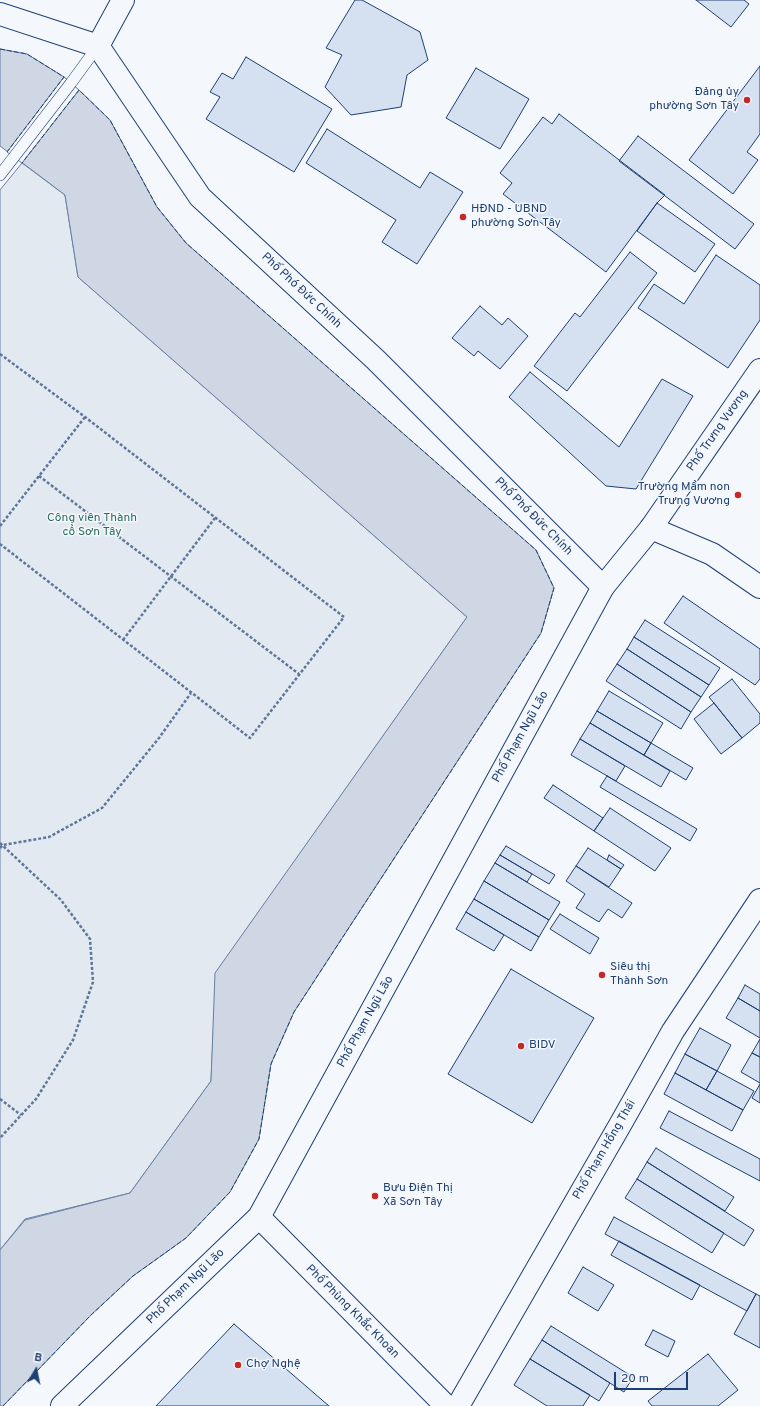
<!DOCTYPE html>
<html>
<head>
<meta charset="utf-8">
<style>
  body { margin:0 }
  #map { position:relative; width:760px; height:1406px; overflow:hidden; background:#f4f7fb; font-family:Overpass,sans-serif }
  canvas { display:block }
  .north { position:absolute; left:16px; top:1350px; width:40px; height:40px; -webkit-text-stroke:3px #f4f7fb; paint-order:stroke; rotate:10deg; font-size:11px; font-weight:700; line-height:16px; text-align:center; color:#1d3f73 }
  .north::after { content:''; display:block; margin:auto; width:14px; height:18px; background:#1d3f73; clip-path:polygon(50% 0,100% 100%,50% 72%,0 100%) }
  .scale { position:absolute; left:614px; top:1372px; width:74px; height:18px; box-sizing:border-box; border:2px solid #1d3f73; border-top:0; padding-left:5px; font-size:12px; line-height:14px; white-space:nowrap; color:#1d3f73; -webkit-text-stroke:3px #f4f7fb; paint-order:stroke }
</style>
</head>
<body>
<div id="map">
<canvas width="760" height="1406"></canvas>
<div class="north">B</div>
<div class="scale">20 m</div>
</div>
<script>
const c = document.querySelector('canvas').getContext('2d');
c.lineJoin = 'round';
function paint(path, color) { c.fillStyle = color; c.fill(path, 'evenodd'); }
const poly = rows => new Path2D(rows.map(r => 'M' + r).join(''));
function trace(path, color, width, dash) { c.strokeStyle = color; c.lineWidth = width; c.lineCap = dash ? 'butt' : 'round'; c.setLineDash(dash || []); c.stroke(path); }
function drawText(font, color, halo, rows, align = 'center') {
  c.font = font + ' Overpass,sans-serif'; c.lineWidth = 3; c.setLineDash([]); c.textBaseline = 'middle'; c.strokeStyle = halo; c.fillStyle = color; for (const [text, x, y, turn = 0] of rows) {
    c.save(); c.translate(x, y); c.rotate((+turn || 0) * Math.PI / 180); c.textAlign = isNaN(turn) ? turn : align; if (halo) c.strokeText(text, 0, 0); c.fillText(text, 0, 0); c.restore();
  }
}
const green = poly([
  [22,163,65,195,78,277,467,617,216,973,211,1081,130,1193,25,1219,0,1250,0,190,22,163]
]);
paint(green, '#e3e9f0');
trace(green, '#687fa3', 1);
const water = poly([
  [0,49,27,54,64,77,79,90,110,120,157,207,186,243,536,550,554,588,541,633,294,1012,271,1064,259,1139,230,1192,186,1238,133,1276,91,1315,3,1406,0,1406,0,1250,25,1220,130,1193,211,1081,215,973,467,617,78,277,65,195,0,146,0,49]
]);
paint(water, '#cfd7e4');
trace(water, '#687fa3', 1);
const pier = poly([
  [64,77,79,90,22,163,7,152,64,77]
]);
paint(pier, '#f4f7fb');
trace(pier, '#687fa3', 1);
const building = poly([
  [355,0,362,0,420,32,428,60,407,75,401,107,351,115,325,87,342,55,326,48,355,0],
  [696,0,744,0,749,4,731,27,696,0],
  [246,57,332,109,294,172,206,119,220,97,210,92,222,73,233,79,246,57],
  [760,66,760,134,747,152,758,160,733,194,689,160,760,66],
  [476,68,529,99,500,149,446,118,476,68],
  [559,114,665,195,657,203,606,272,503,194,512,183,500,173,543,117,552,124,559,114],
  [327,129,420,188,430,172,463,192,417,264,382,242,396,220,306,163,327,129],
  [638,136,754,224,735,249,619,161,638,136],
  [657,203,715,244,695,272,637,231,657,203],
  [630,252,657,273,567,391,534,366,575,313,580,317,630,252],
  [716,255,760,285,760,320,728,368,638,308,654,284,684,304,716,255],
  [480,306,502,325,508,318,528,336,500,369,478,351,474,356,452,338,480,306],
  [530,372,619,447,662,379,693,396,636,489,606,486,509,397,530,372],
  [683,596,760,649,760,679,755,685,664,623,683,596],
  [645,620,720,668,709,685,634,637,645,620],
  [634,637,709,685,701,697,627,649,634,637],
  [627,649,701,697,691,712,617,664,627,649],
  [617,664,691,712,681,729,606,681,617,664],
  [732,679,760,714,760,723,742,738,709,697,732,679],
  [609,691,663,723,651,743,597,711,609,691],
  [714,703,742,738,721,754,694,719,714,703],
  [597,711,651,743,644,755,590,723,597,711],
  [590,723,670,771,661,787,580,739,590,723],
  [580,739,625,766,616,781,571,755,580,739],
  [651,743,693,768,686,780,644,755,651,743],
  [607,776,697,829,690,841,600,787,607,776],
  [553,785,603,818,594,831,544,798,553,785],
  [610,808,671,848,655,871,594,831,610,808],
  [506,846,555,875,549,884,500,855,506,846],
  [588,848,621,869,609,887,576,866,588,848],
  [500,855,532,874,527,882,495,863,500,855],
  [609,855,624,865,621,869,607,860,609,855],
  [495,863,560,902,549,920,484,881,495,863],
  [576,866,632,903,622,918,608,909,599,922,576,908,585,894,566,881,576,866],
  [484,881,549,920,539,937,474,899,484,881],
  [474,899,539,937,531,951,466,912,474,899],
  [466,912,504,935,494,951,456,929,466,912],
  [560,914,599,938,590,954,550,929,560,914],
  [511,969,594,1018,532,1123,448,1074,511,969],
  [745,985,760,994,760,1011,738,998,745,985],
  [738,998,760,1011,760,1038,726,1018,738,998],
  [700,1028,731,1045,717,1071,685,1054,700,1028],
  [760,1039,760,1057,752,1053,760,1039],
  [752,1053,760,1057,760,1083,741,1072,752,1053],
  [685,1054,717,1071,706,1090,675,1073,685,1054],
  [717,1071,754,1091,743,1110,706,1090,717,1071],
  [675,1073,743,1110,732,1131,664,1094,675,1073],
  [760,1084,760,1103,752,1098,760,1084],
  [669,1111,760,1159,760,1181,660,1128,669,1111],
  [656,1148,734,1197,725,1211,647,1162,656,1148],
  [647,1162,754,1230,744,1246,637,1179,647,1162],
  [637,1179,724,1233,712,1253,625,1198,637,1179],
  [614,1217,756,1294,747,1311,605,1234,614,1217],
  [619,1241,700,1285,692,1300,611,1255,619,1241],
  [583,1267,614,1285,598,1311,568,1293,583,1267],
  [756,1294,760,1296,760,1348,734,1334,756,1294],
  [234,1324,329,1406,156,1406,234,1324],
  [551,1326,633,1377,624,1392,542,1340,551,1326],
  [653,1330,675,1341,668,1357,645,1345,653,1330],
  [542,1340,610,1383,599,1401,530,1359,542,1340],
  [708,1354,738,1390,718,1406,652,1406,648,1401,708,1354],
  [530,1359,590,1395,583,1406,547,1406,514,1385,530,1359]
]);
paint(building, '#d5e0f0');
trace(building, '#1d3f73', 1);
const service = poly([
  [0,175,71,83,98,46]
]);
const minor = poly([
  [651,528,712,554,760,587],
  [458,1406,620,1125,673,1031,760,900]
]);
const tertiary = poly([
  [603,587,651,528,760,370],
  [259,1217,446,1406]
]);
const secondary = poly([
  [0,14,98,46,200,197,376,360,603,587,259,1217,62,1406],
  [98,46,123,0]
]);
trace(service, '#1d3f73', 12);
trace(minor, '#1d3f73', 24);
trace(tertiary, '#1d3f73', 24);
trace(secondary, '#1d3f73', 24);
trace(poly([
  [0,354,85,417,344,617,250,738,0,544],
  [39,476,299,674],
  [0,526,85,417],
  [123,640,215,518],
  [0,843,61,900,90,939,93,982,73,1040,36,1099,0,1138],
  [0,848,3,845,49,837,102,808,159,738,191,693],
  [0,1099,21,1115]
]), '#5e769c', 2.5, [3, 2]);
trace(service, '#f4f7fb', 11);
trace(minor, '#f4f7fb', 22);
trace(tertiary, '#f4f7fb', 22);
trace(secondary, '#f4f7fb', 22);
trace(poly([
  [0,49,27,54,64,77,7,152],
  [3,1406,91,1315,133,1276,186,1238,230,1192,259,1139,271,1064,294,1012,541,633,554,588,536,550,186,243,157,207,110,120,79,90,22,163]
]), '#1d3f73', 1, [5, 2]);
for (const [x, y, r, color] of [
  [747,100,4,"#c62828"],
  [463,217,4,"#c62828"],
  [738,495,4,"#c62828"],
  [602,975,4,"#c62828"],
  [521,1046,4,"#c62828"],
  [375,1196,4,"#c62828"],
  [238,1365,4,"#c62828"]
]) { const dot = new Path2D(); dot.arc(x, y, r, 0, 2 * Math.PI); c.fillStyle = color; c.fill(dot); trace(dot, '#f4f7fb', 1.5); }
drawText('12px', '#1d3f73', '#f4f7fb', [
  ["Đảng ủy",739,93,"right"],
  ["phường Sơn Tây",739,107,"right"],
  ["HĐND - UBND",471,210],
  ["phường Sơn Tây",471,224],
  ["Trường Mầm non",730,488,"right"],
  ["Trưng Vương",730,502,"right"],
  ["Siêu thị",610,968],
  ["Thành Sơn",610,982],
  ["BIDV",529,1046],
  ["Bưu Điện Thị",383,1189],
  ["Xã Sơn Tây",383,1203],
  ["Chợ Nghệ",246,1365]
], 'left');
drawText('12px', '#1d3f73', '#f4f7fb', [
  ["Phố Phó Đức Chính",301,291,43],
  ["Phố Trưng Vương",718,431,-55],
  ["Phố Phó Đức Chính",533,517,45],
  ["Phố Phạm Ngũ Lão",521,737,-61],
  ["Phố Phạm Ngũ Lão",366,1022,-61],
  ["Phố Phạm Hồng Thái",605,1150,-60],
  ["Phố Phạm Ngũ Lão",186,1287,-44],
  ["Phố Phùng Khắc Khoan",352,1312,45]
]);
drawText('12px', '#2c6c60', '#f4f7fb', [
  ["Công viên Thành",92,519],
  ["cổ Sơn Tây",92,533]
]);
</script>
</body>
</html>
